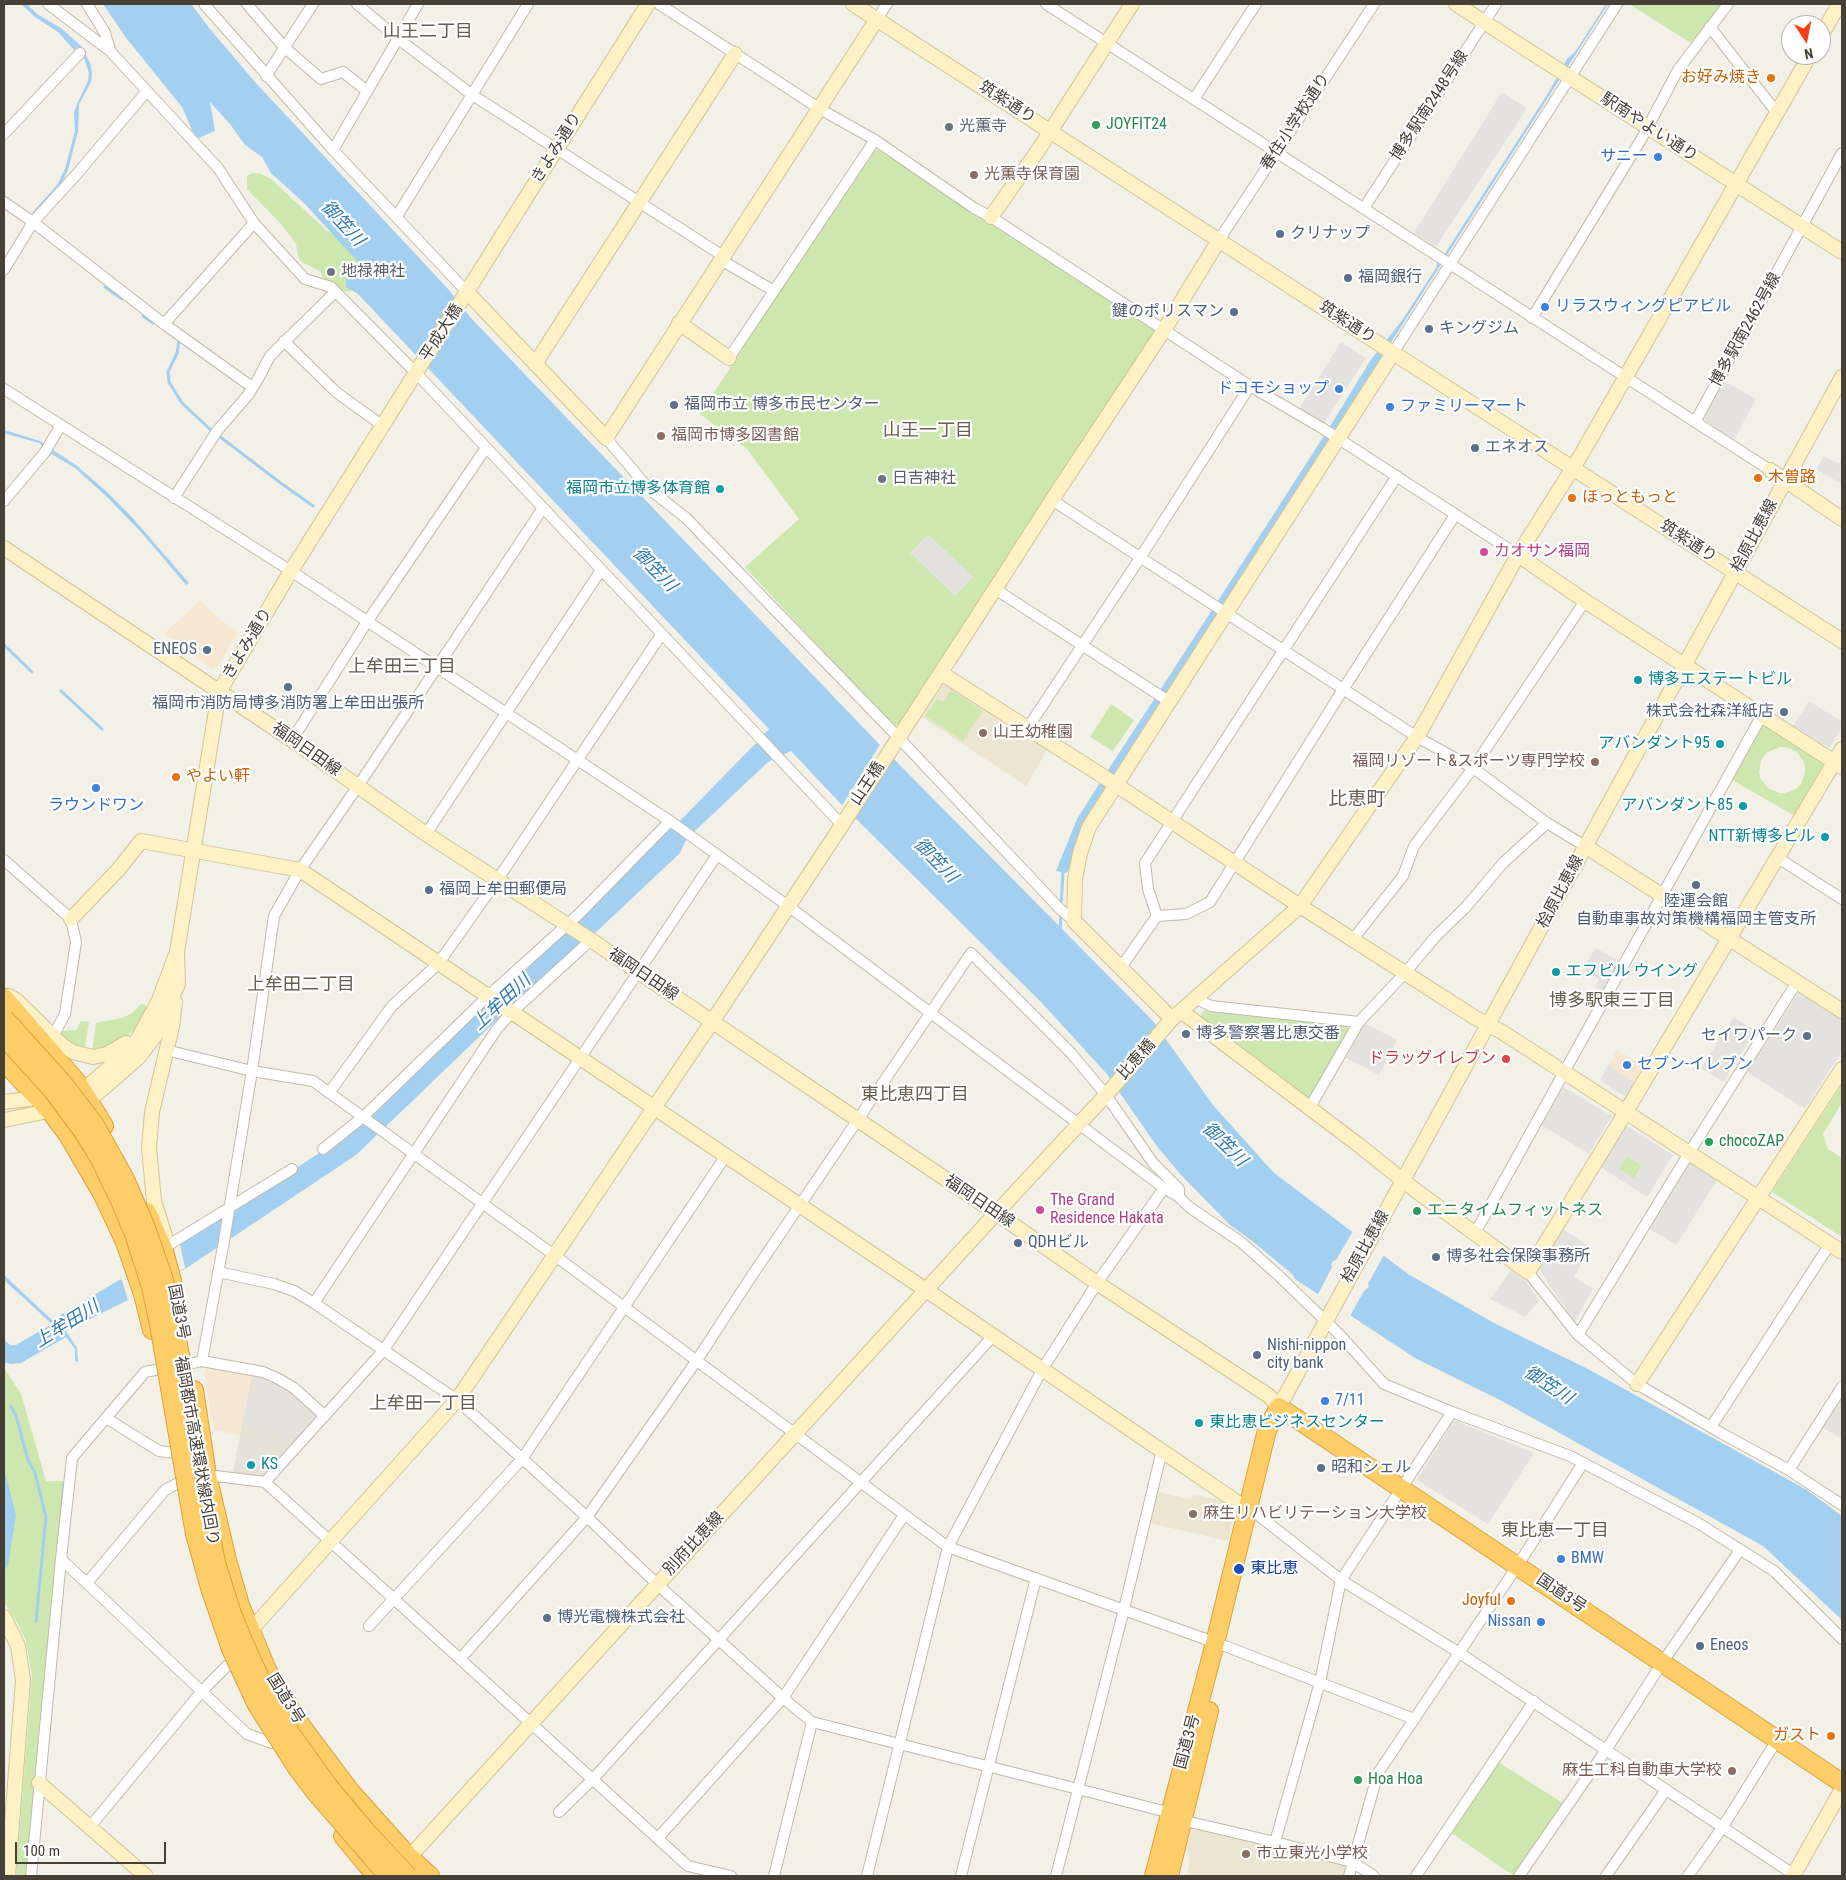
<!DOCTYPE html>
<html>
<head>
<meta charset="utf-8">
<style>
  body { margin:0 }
  #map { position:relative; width:1846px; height:1880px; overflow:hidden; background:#f3f0e7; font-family:"Roboto Condensed",sans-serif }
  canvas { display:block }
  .frame { position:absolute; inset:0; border:5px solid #464036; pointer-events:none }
  .north { position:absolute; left:1781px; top:15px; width:50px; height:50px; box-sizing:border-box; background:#fff; border:1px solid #b5b3af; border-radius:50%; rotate:169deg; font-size:14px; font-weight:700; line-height:20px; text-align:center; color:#464036 }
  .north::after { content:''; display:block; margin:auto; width:18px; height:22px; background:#f83e19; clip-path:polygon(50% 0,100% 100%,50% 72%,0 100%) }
  .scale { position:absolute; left:15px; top:1842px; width:151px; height:22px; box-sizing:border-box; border:2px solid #464036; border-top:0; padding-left:6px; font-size:15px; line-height:18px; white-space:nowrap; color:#464036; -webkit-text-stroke:4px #fff; paint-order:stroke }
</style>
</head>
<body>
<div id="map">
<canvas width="1846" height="1880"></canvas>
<div class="frame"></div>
<div class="north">N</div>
<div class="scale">100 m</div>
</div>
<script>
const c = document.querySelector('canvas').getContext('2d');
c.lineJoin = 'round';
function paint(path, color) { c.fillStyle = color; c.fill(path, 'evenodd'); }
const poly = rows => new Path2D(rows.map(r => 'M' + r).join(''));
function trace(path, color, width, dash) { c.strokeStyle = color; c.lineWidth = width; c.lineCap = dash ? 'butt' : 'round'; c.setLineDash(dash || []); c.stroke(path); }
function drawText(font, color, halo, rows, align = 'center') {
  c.font = font + ' "Roboto Condensed","Noto Sans JP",sans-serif'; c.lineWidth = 4.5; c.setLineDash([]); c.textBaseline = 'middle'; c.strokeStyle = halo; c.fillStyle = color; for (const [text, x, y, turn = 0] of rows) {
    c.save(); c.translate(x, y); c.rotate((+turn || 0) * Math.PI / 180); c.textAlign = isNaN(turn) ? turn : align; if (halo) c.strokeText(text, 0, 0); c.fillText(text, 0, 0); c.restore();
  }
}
paint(poly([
  [242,1426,272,1432,291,1449,278,1462,267,1452,238,1446]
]), '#e7e2d5');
paint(poly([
  [200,600,217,617,238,632,218,666,213,670,164,634],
  [1617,1050,1644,1066,1627,1095,1624,1096,1600,1080],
  [210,1367,252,1372,240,1435,214,1430,204,1375,206,1369]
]), '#f5e7d2');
paint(poly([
  [252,1372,278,1381,321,1415,291,1449,272,1432,242,1426],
  [238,1446,267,1452,278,1462,263,1478,233,1473]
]), '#e5e1db');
paint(poly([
  [946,684,1047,750,1026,786,919,715,940,685],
  [1157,1492,1191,1499,1193,1494,1236,1504,1228,1541,1149,1523],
  [1195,1829,1343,1863,1346,1868,1344,1876,1187,1876,1190,1859,1187,1849,1191,1831]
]), '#ece5d1');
paint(poly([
  [1629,4,1722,4,1691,43],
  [878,150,1158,329,901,722,894,726,889,723,745,567,799,519,747,449,700,414,870,152],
  [253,173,261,174,271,179,327,231,345,239,362,258,359,287,349,292,339,289,326,281,319,271,302,262,298,257,296,244,282,225,247,189,247,176],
  [951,690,983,711,963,741,925,716,937,699,943,702],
  [1111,704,1134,720,1113,751,1090,737],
  [1766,724,1824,762,1825,765,1795,816,1732,780,1762,725],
  [1780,747,1786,747,1797,752,1804,762,1805,767,1805,773,1801,784,1796,789,1785,793,1779,793,1768,788,1761,779,1759,773,1761,761,1764,756,1768,752],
  [141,1004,146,1005,147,1007,134,1030,127,1037,116,1045,92,1053,96,1023,121,1018,131,1014],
  [1203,1011,1346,1024,1350,1032,1311,1098,1307,1100,1200,1018],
  [81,1021,89,1022,84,1052,73,1048,60,1034,62,1031,76,1030],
  [1842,1084,1842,1103,1823,1134,1828,1149,1842,1158,1842,1237,1772,1192],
  [1627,1156,1642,1165,1634,1179,1619,1169],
  [4,1368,21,1394,46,1481,66,1481,28,1876,16,1876,32,1675,26,1641,17,1622,4,1602],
  [1498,1762,1563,1803,1514,1876,1450,1832]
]), '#cde7af');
paint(poly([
  [1502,92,1527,108,1436,247,1414,233],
  [1341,342,1366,358,1323,425,1299,409],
  [1724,381,1756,399,1734,440,1705,420,1704,416],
  [1824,456,1839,464,1842,458,1842,484,1816,470],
  [928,534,973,577,955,596,910,553],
  [1809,701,1842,722,1842,727,1829,748,1793,726],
  [1595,948,1620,961,1603,991,1595,987,1599,979,1583,970],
  [1799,992,1842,1020,1842,1051,1805,1109,1747,1072],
  [1734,1017,1756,1031,1723,1082,1701,1068],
  [1364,1023,1397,1040,1379,1075,1346,1058],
  [1608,1065,1635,1082,1627,1095,1624,1096,1600,1080],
  [1563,1087,1612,1116,1589,1154,1541,1125],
  [1625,1125,1673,1155,1647,1197,1599,1166],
  [1627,1156,1642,1165,1634,1178,1619,1169],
  [1690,1162,1718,1179,1676,1245,1648,1228],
  [1563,1229,1591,1248,1574,1277,1593,1289,1575,1321,1549,1285,1540,1269],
  [1511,1270,1526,1281,1539,1301,1525,1317,1490,1299],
  [1842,1399,1842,1439,1823,1428,1840,1400],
  [1454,1420,1534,1453,1488,1524,1417,1480]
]), '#e4e2df');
paint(poly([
  [21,4,27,4,37,14,61,28,81,46,90,63,92,73,91,82,79,104,78,131,68,170,60,187,35,215,32,213,57,185,65,169,75,131,74,113,77,104,88,81,89,73,83,55,77,47,74,50,58,32,35,17],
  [103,4,191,4,210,29,255,82,448,289,471,318,878,743,1153,1021,1213,1105,1273,1172,1408,1274,1494,1323,1588,1369,1807,1490,1842,1516,1842,1620,1763,1546,1502,1401,1415,1358,1295,1279,1292,1274,1251,1240,1230,1225,1181,1175,1156,1145,1106,1073,1041,1002,840,803,791,751,768,762,696,830,686,840,680,853,576,951,516,1005,502,1015,356,1155,188,1267,128,1300,66,1331,77,1348,78,1362,75,1361,75,1349,66,1337,21,1363,10,1364,4,1362,4,1340,10,1345,16,1345,52,1324,4,1280,4,1275,52,1320,180,1244,330,1146,668,830,672,829,754,745,765,737,764,734,769,729,358,294,346,287,346,274,360,276,358,262,304,203,271,173,262,157,245,145,230,124,210,102,215,131,196,139,182,107,127,39],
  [1606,4,1608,4,1084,821,1074,849,1068,871,1066,873,1056,871,1077,819,1099,784,1223,593,1329,428,1370,361,1403,319,1436,268,1438,261,1444,255,1550,90,1567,59,1575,52],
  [4,430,40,441,77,466,107,492,130,515,189,583,186,585,141,532,105,495,75,468,50,453,39,443,4,433],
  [4,1468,16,1515,8,1566,4,1570]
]), '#a3cff0');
paint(poly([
  [881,743,895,757,853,819,841,807],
  [1353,1231,1385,1253,1368,1284,1369,1287,1364,1291,1349,1318,1317,1296,1332,1267,1331,1264,1333,1261,1336,1260],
  [180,1244,185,1268,128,1300,121,1278]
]), '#f3f0e7');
trace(poly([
  [105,287,122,299],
  [143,316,153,323],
  [179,341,177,353,168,372,169,382,182,403,212,431],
  [219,436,282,484,313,506],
  [4,645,32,672],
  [61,691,102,729],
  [1061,907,1063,871],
  [1060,930,1061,913],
  [11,1406,16,1416,28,1460,35,1473,46,1517,36,1621],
  [62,1507,64,1483]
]), '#a3cff0', 3);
const street = poly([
  [48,4,110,51,218,168,254,223,305,279,331,287,416,373,842,825],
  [87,4,105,33,110,50],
  [204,4,333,150,467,292],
  [247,4,284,47,321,79,343,72,367,91],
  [357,4,397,38,471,94,723,256],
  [659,4,820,109,875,140,974,208,991,217,1250,386,1322,428,1518,555],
  [1046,4,1770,470],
  [877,19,887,4],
  [1710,27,1777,113],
  [266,76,313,4],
  [1194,99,1256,4],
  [4,134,80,53],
  [333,150,418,4],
  [4,202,33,222,164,324,252,387],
  [1364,208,1496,4],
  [397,216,528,4],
  [1219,240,1374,4],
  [721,260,774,291],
  [4,270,33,222,76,175,147,91],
  [1532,318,1642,138,1678,70,1728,4],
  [164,324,254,223],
  [284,341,336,392,383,426],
  [1393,353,1617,4],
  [729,358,875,140],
  [4,389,291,571,673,823,788,906,1164,1188,1179,1197],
  [1695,422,1842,153],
  [606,438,649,489,686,518,898,737,1061,910,1074,921],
  [1397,476,1145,863,1148,889,1157,916,1186,914,1210,902,1344,688,1455,515],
  [174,498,217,431,248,395,258,379,270,356,335,292],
  [1052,500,1417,737,1473,768,1547,823,1585,846],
  [4,501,45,452,61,425],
  [995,589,1170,702],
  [1027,729,1140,558,1250,386],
  [292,740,367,622,486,448],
  [426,834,601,570],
  [1778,858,1842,899],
  [4,860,71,919,76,942,65,1014,53,1036],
  [1353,939,1403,876,1414,846,1473,768,1585,601],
  [1121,967,1157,916],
  [1195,998,1211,1006,1359,1022],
  [166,1050,252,1071,313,1081,554,1255,948,1547,1225,1646,1414,1719],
  [329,1093,392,1006,438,964,498,879,661,635],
  [1309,1109,1359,1022,1405,973,1436,936,1466,907,1503,863,1547,823],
  [323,1149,363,1117,487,997,579,914,670,821],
  [1475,1233,1762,715],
  [167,1246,292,1169],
  [218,1272,274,1284,294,1291,314,1303,457,1400,587,1517,657,1584,783,1698,812,1722,1078,1789,1163,1811,1190,1822,1275,1842,1352,1862,1374,1876],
  [1528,1272,1578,1335,1637,1384,1721,1433,1789,1470,1842,1505],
  [314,1303,497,1029,511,1013,591,940],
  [1578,1335,1689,1153,1797,982],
  [202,1361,224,1241,252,1071,274,916,300,870,358,786,543,508],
  [189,1364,202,1361,263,1372,279,1379,294,1388,325,1416],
  [106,1418,159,1451,174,1453],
  [1711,1427,1830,1244],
  [1789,1470,1842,1387],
  [207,1475,265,1482,383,1351,717,855],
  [265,1482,688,1866,731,1876],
  [1258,1515,1341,1580,1458,1652,1796,1876],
  [61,1559,247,1734,272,1743],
  [87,1583,165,1490,178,1483],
  [369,1626,522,1459,725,1157],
  [460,1659,587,1517,697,1360,751,1277,971,953,1071,1053,1106,1095,1153,1163,1179,1189,1179,1197,1189,1207,1241,1242,1278,1275,1340,1335,1384,1384,1452,1412,1570,1456,1698,1523,1774,1571,1842,1639],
  [559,1812,592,1780,993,1336],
  [89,1828,202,1691,229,1664],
  [658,1838,783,1698,904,1515],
  [1275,1842,1320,1682,1341,1580,1452,1412],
  [31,1876,61,1559,72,1458,145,1372,160,1369],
  [774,1876,812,1722],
  [867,1876,948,1547,1042,1370,1097,1283,1164,1188],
  [961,1876,1036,1578],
  [1056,1876,1124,1609,1162,1450],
  [1349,1876,1378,1773,1518,1565,1583,1463],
  [1416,1876,1534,1701],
  [1519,1876,1606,1750,1662,1663,1740,1550],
  [1606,1876,1666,1790],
  [1688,1876,1722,1828,1777,1740]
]);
const secondary = poly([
  [853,4,1387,349,1842,641],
  [1456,4,1842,252],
  [1821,36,1839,4],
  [991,217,1039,149,1132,4],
  [467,292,606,438,877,19],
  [679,323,729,358],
  [535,364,735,54],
  [1770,470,1842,519],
  [4,548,292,740,426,834,591,940,996,1213,1097,1283,1269,1396,1279,1407,1842,377],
  [1518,555,1585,601,1842,767],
  [941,673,1101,775,1300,906,1474,1017,1502,1032,1842,1252],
  [1585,846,1842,1011],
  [71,919,118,870,141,841,300,870,926,1290,1247,1509],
  [9,996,16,1000,63,1046,73,1052,93,1057,107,1054,126,1043,131,1046],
  [1181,1011,1356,1143,1415,1190,1528,1272,1621,1120,1842,749],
  [1172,1019,1074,921,1075,879,1080,853,1089,827,1393,353],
  [72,1091,82,1089,93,1082,132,1047,138,1039,159,1000,175,957],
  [4,1102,46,1097],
  [78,1103,88,1100,99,1092,139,1057,155,1036,178,984,177,952,219,692,291,571,648,4],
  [4,1120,58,1109],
  [165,1236,154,1201,149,1148,152,1112,172,1027,175,1002],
  [1637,1384,1842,1069],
  [4,1617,18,1646,23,1680,8,1876],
  [250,1631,457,1400,712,1022,842,825,995,589,1052,500,1164,330,1219,240],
  [39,1783,146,1876],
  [403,1864,987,1223,1106,1095,1172,1019,1300,906,1417,737,1518,555,1581,455,1810,55],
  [1793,1876,1842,1789]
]);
const highway = poly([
  [4,998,77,1082,104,1126],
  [4,1062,51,1112,68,1135,103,1195,125,1242,143,1294,152,1330],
  [147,1212,164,1251,172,1281],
  [194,1390,207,1475,227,1560,240,1605,267,1670,302,1727,350,1791,409,1857,430,1876],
  [1279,1407,1842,1783],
  [343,1836,376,1876],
  [1154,1876,1215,1643,1267,1430,1279,1407],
  [1169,1876,1209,1711]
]);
trace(street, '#c2baac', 12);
trace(secondary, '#d3c497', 16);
trace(highway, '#dca238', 20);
trace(street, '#fff', 10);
trace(secondary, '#fef1c6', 14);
trace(highway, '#fdcd68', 18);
const highwayBridge = poly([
  [4,1018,62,1082,95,1125,125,1179,146,1228,164,1280,173,1320,182,1365,193,1445,216,1563,232,1614,244,1643,269,1698,291,1734,329,1787,366,1831,408,1876],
  [4,1037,53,1091,84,1133,100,1159,122,1205,134,1234,151,1287,159,1324,195,1534,210,1588,231,1649,257,1705,297,1768,316,1793,388,1876]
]);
trace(highwayBridge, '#dca238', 20, []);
trace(highwayBridge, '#fdcd68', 18);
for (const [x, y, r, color] of [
  [1771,78,5,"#e8710a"],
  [1096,125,5,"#2e9e5b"],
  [949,127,5,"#6b7280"],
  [1658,157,5,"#3f7fe0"],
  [974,175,5,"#8d6e63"],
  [1280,234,5,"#5c6f8a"],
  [331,272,5,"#6b7280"],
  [1348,278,5,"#5c6f8a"],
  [1545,307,5,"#3f7fe0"],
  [1234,312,5,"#5c6f8a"],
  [1429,329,5,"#5c6f8a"],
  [1339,389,5,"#3f7fe0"],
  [674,405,5,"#5c6f8a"],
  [1390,407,5,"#3f7fe0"],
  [661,436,5,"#8d6e63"],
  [1475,448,5,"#5c6f8a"],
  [1758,478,5,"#e8710a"],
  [882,479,5,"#6b7280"],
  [720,489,5,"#0f9aa8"],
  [1572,498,5,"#e8710a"],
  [1484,552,5,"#d1479c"],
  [207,650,5,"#5c6f8a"],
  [1638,680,5,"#0f9aa8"],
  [288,687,5,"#5c6f8a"],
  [1784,712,5,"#5c6f8a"],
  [983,733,5,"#8d6e63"],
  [1720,744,5,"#0f9aa8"],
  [1595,762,5,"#8d6e63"],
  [176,777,5,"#e8710a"],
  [96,788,5,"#3f7fe0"],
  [1743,806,5,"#0f9aa8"],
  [1825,837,5,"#0f9aa8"],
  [1696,885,5,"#5c6f8a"],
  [429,890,5,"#5c6f8a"],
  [1556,972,5,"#0f9aa8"],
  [1186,1034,5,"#5c6f8a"],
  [1807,1036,5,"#5c6f8a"],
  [1506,1059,5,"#e0444e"],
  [1627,1065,5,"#3f7fe0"],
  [1709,1142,5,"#2e9e5b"],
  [1040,1210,5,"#d1479c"],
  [1417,1211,5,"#2e9e5b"],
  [1018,1243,5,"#5c6f8a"],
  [1436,1257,5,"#5c6f8a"],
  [1257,1355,5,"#5c6f8a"],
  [1325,1401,5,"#3f7fe0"],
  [1199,1423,5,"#0f9aa8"],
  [251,1465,5,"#0f9aa8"],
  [1321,1468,5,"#5c6f8a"],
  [1193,1514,5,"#8d6e63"],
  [1561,1559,5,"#3f7fe0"],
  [1239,1569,6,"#1a4fb4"],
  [1511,1601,5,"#e8710a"],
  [547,1618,5,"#5c6f8a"],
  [1541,1622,5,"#3f7fe0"],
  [1700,1646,5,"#5c6f8a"],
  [1831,1736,5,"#e8710a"],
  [1732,1771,5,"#8d6e63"],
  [1358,1780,5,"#2e9e5b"],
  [1246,1854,5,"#8d6e63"]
]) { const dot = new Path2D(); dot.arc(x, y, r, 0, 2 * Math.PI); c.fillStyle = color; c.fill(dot); trace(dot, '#fff', 2); }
drawText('16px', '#c56008', '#fff', [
  ["お好み焼き",1761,78],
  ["木曽路",1768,478,"left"],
  ["ほっともっと",1582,498,"left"],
  ["やよい軒",186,777,"left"],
  ["Joyful",1501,1601],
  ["ガスト",1821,1736]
], 'right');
drawText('16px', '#464036', '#fff', [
  ["筑紫通り",1007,103,33],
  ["博多駅南2448号線",1430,106,-57],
  ["春住小学校通り",1296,122,-57],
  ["駅南やよい通り",1649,128,33],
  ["きよみ通り",557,148,-58],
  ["筑紫通り",1347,323,33],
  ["博多駅南2462号線",1746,330,-61],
  ["平成大橋",442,333,-57],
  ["桧原比恵線",1755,536,-62],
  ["筑紫通り",1688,542,33],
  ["きよみ通り",248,644,-59],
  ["福岡日田線",306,750,35],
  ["山王橋",868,784,-57],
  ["桧原比恵線",1561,892,-62],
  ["福岡日田線",643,975,34],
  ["比恵橋",1137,1060,-48],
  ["福岡日田線",979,1202,34],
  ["桧原比恵線",1366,1247,-61],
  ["国道3号",178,1312,79],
  ["福岡都市高速環状線内回り",196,1451,80],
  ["別府比恵線",694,1544,-47],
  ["国道3号",1561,1594,34],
  ["国道3号",285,1699,58],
  ["国道3号",1188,1742,-75]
]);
drawText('16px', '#27864d', '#fff', [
  ["JOYFIT24",1106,125],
  ["chocoZAP",1719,1142],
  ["エニタイムフィットネス",1427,1211],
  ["Hoa Hoa",1368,1780]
], 'left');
drawText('16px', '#5b616d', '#fff', [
  ["光薫寺",959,127],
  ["地禄神社",341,272],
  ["日吉神社",892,479]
], 'left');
drawText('16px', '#366cbe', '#fff', [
  ["サニー",1648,157,"right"],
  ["リラスウィングピアビル",1555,307],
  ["ドコモショップ",1329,389,"right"],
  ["ファミリーマート",1400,407],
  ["ラウンドワン",96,806,"center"],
  ["セブン-イレブン",1637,1065],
  ["7/11",1335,1401],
  ["BMW",1571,1559],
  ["Nissan",1531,1622,"right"]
], 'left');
drawText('16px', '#785e54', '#fff', [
  ["光薫寺保育園",984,175],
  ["福岡市博多図書館",671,436],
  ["山王幼稚園",993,733],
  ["福岡リゾート&スポーツ専門学校",1585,762,"right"],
  ["麻生リハビリテーション大学校",1203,1514],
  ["麻生工科自動車大学校",1722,1771,"right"],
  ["市立東光小学校",1256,1854]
], 'left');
drawText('16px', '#4e5e75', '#fff', [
  ["クリナップ",1290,234],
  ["福岡銀行",1358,278],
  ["鍵のポリスマン",1224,312,"right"],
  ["キングジム",1439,329],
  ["福岡市立 博多市民センター",684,405],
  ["エネオス",1485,448],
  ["ENEOS",197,650,"right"],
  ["福岡市消防局博多消防署上牟田出張所",288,704,"center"],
  ["株式会社森洋紙店",1774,712,"right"],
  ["福岡上牟田郵便局",439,890],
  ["陸運会館",1696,902,"center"],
  ["自動車事故対策機構福岡主管支所",1696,920,"center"],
  ["博多警察署比恵交番",1196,1034],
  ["セイワパーク",1797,1036,"right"],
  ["QDHビル",1028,1243],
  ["博多社会保険事務所",1446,1257],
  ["Nishi-nippon",1267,1346],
  ["city bank",1267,1364],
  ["昭和シェル",1331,1468],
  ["博光電機株式会社",557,1618],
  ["Eneos",1710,1646]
], 'left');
drawText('16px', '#0d838f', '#fff', [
  ["福岡市立博多体育館",710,489],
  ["博多エステートビル",1648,680,"left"],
  ["アバンダント95",1710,744],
  ["アバンダント85",1733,806],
  ["NTT新博多ビル",1815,837],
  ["エフビル ウイング",1566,972,"left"],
  ["東比恵ビジネスセンター",1209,1423,"left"],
  ["KS",261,1465,"left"]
], 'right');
drawText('16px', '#b23c85', '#fff', [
  ["カオサン福岡",1494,552],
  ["The Grand",1050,1201],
  ["Residence Hakata",1050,1219]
], 'left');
drawText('16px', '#be3a42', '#fff', [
  ["ドラッグイレブン",1496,1059]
], 'right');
drawText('16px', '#164399', '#fff', [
  ["東比恵",1250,1569]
], 'left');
drawText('18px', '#695e4d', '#fff', [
  ["山王二丁目",428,32],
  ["山王一丁目",928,431],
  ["上牟田三丁目",402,667],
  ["上牟田二丁目",301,985],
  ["博多駅東三丁目",1612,1001],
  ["東比恵四丁目",915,1095],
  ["上牟田一丁目",423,1404],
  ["東比恵一丁目",1555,1531]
]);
drawText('italic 18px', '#3078b1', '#fff', [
  ["御笠川",342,224,47],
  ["御笠川",654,570,46],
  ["御笠川",935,861,46],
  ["上牟田川",502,1003,-43],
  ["御笠川",1224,1145,44],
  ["上牟田川",67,1325,-32],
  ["御笠川",1548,1386,33]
]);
drawText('19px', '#695e4d', '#fff', [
  ["比恵町",1357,800]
]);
</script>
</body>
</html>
